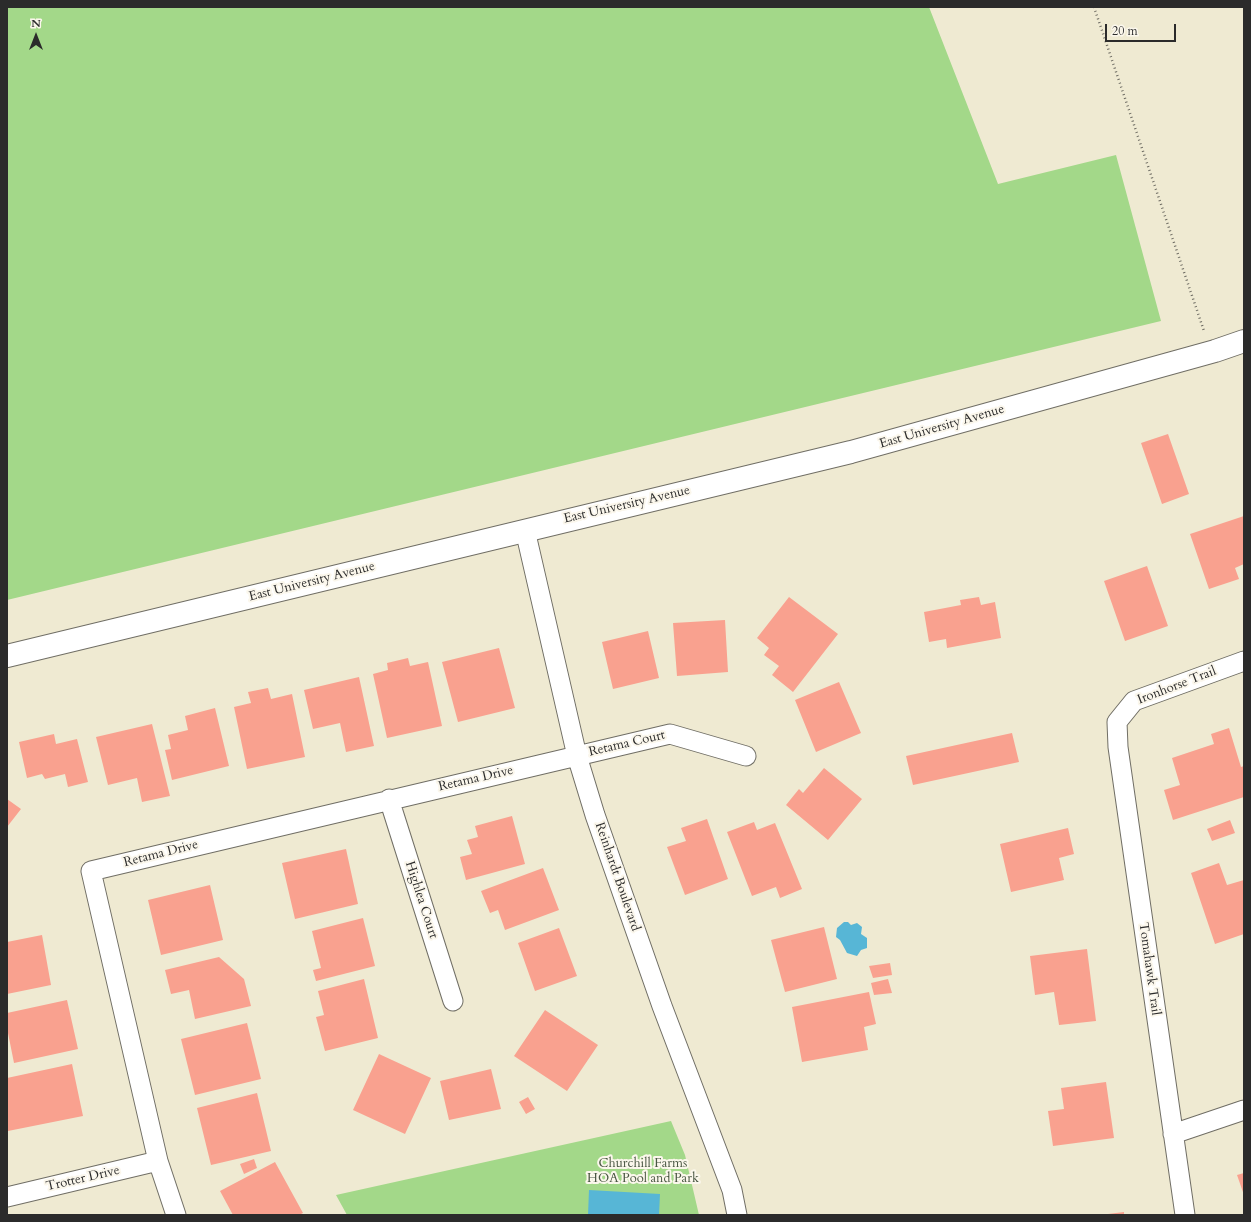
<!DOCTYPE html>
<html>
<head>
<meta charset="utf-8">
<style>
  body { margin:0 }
  #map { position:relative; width:1251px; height:1222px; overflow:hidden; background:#efead2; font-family:Cardo,serif }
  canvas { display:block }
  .frame { position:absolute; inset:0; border:8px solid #2b2b2b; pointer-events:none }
  .north { position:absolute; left:16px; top:16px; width:40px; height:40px; -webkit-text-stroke:3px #fbf7ec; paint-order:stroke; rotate:0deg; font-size:11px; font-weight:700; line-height:16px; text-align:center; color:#2b2b2b }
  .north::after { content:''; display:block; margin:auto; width:14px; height:18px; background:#2b2b2b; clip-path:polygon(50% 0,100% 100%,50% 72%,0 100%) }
  .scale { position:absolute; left:1105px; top:24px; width:71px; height:18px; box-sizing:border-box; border:2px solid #2b2b2b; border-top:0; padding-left:5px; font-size:12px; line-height:14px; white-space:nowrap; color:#2b2b2b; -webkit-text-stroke:3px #fbf7ec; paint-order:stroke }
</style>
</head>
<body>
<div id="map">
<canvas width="1251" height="1222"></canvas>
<div class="frame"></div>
<div class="north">N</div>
<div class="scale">20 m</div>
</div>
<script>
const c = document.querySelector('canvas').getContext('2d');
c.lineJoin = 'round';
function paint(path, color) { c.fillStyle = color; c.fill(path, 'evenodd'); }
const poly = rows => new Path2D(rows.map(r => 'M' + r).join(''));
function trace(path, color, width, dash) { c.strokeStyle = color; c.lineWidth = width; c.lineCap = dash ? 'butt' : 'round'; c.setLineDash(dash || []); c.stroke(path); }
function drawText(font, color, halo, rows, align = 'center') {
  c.font = font + ' Cardo,serif'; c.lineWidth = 4; c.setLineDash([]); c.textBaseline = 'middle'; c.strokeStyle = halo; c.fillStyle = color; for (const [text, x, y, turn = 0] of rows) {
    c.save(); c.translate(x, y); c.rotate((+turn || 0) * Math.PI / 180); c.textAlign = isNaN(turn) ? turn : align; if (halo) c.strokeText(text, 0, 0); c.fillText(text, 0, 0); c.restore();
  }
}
paint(poly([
  [7,7,929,7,998,184,1116,155,1161,321,7,600],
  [671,1121,685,1155,699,1215,347,1215,336,1195]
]), '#a3d889');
paint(poly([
  [844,922,848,922,851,925,857,923,862,927,861,934,867,938,867,948,861,950,857,956,847,953,840,940,836,937,837,928],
  [589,1190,660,1194,659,1215,588,1215]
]), '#57b6d6');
paint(poly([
  [1168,434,1189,494,1162,504,1141,443],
  [1244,516,1244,564,1235,568,1239,579,1209,589,1190,534],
  [1147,566,1168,626,1125,641,1104,581],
  [789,597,838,634,793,692,772,675,779,666,764,655,769,648,757,638],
  [979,597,981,605,995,602,1001,638,947,648,946,639,929,642,924,612,961,605,960,600],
  [725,620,728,672,677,676,673,623],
  [648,631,659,678,613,689,602,642],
  [499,648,515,708,458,722,442,662],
  [408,658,410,666,428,662,442,726,387,738,373,674,388,670,387,663],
  [359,677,374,746,346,752,340,723,313,729,304,690],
  [839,682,861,733,816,752,795,700],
  [268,688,271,699,292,694,305,757,247,769,234,707,251,703,248,692],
  [215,708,229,766,172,780,165,750,171,749,168,735,188,730,185,716],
  [152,724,170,796,142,802,137,778,108,785,96,737],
  [1229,728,1241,767,1244,766,1244,797,1173,820,1164,790,1180,785,1172,758,1214,744,1211,734],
  [1012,733,1019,762,913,785,906,756],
  [54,734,56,744,77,739,88,782,68,787,65,774,45,779,42,774,27,778,19,742],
  [824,768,862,799,828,840,786,805,799,789,803,793],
  [7,799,21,809,7,827],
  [512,816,525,864,466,880,460,857,472,854,467,840,478,837,475,826],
  [707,819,728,879,685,895,667,847,686,841,681,828],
  [1230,820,1235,833,1212,841,1207,829],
  [754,822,757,830,775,823,802,889,780,898,776,887,752,896,727,832],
  [1068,828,1074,854,1059,858,1064,880,1011,892,1000,844],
  [346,849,358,904,295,919,282,863],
  [1219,863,1227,885,1244,880,1244,934,1215,944,1191,873],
  [543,868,559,910,505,930,498,910,490,913,481,891],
  [210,885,223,940,161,955,148,900],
  [363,918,375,966,316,981,313,970,321,968,312,931],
  [824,927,837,979,785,992,771,940],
  [559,928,577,976,535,991,518,943],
  [42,935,51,985,7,994,7,942],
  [1087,949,1096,1021,1059,1025,1054,992,1035,995,1030,956],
  [219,957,244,979,251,1006,195,1019,189,990,171,994,165,970],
  [890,963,892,975,873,978,869,966],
  [364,979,378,1038,325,1051,316,1017,324,1015,318,991],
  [888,979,892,993,874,995,871,983],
  [869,992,876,1024,864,1027,868,1050,802,1062,792,1007],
  [67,1000,78,1049,14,1063,7,1028,7,1013],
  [545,1010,598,1045,567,1091,514,1056],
  [247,1023,261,1079,195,1095,181,1039],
  [379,1054,431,1078,405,1134,353,1110],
  [72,1064,83,1116,8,1131,7,1078],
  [491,1069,501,1109,449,1120,440,1081],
  [1106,1082,1114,1138,1053,1146,1048,1111,1064,1109,1061,1088],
  [257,1093,271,1151,211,1165,197,1108],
  [528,1097,535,1109,526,1114,519,1102],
  [254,1159,257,1168,244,1174,240,1164],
  [275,1162,303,1213,299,1215,233,1215,220,1191],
  [1244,1173,1244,1195,1237,1175],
  [1124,1212,1124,1215,1108,1215,1108,1214]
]), '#f9a18f');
const street = poly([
  [525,530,577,756,595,815,662,1006,732,1190,737,1215],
  [389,799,453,1001],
  [1173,1134,1244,1110],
  [7,1197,158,1161],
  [176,1215,158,1161,91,871,670,734,746,756],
  [1185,1215,1118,747,1117,722,1134,701,1244,661]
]);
const primary = poly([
  [7,656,851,452,1215,351,1244,341]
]);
trace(street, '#706e65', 21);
trace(primary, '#706e65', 24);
trace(poly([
  [1094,7,1204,331]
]), '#706e65', 2.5, [1, 3]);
trace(street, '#fff', 19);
trace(primary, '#fff', 22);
drawText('13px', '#2b2b2b', '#fbf7ec', [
  ["East University Avenue",942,427,-16],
  ["East University Avenue",627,505,-13],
  ["East University Avenue",312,582,-14],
  ["Ironhorse Trail",1177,686,-21],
  ["Retama Court",627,744,-13],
  ["Retama Drive",476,779,-13],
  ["Retama Drive",161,854,-14],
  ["Reinhardt Boulevard",617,877,71],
  ["Highlea Court",421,900,72],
  ["Tomahawk Trail",1149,969,82],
  ["Trotter Drive",83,1179,-13]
]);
drawText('13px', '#495642', '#fbf7ec', [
  ["Churchill Farms",643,1164],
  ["HOA Pool and Park",643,1179]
]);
</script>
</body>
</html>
